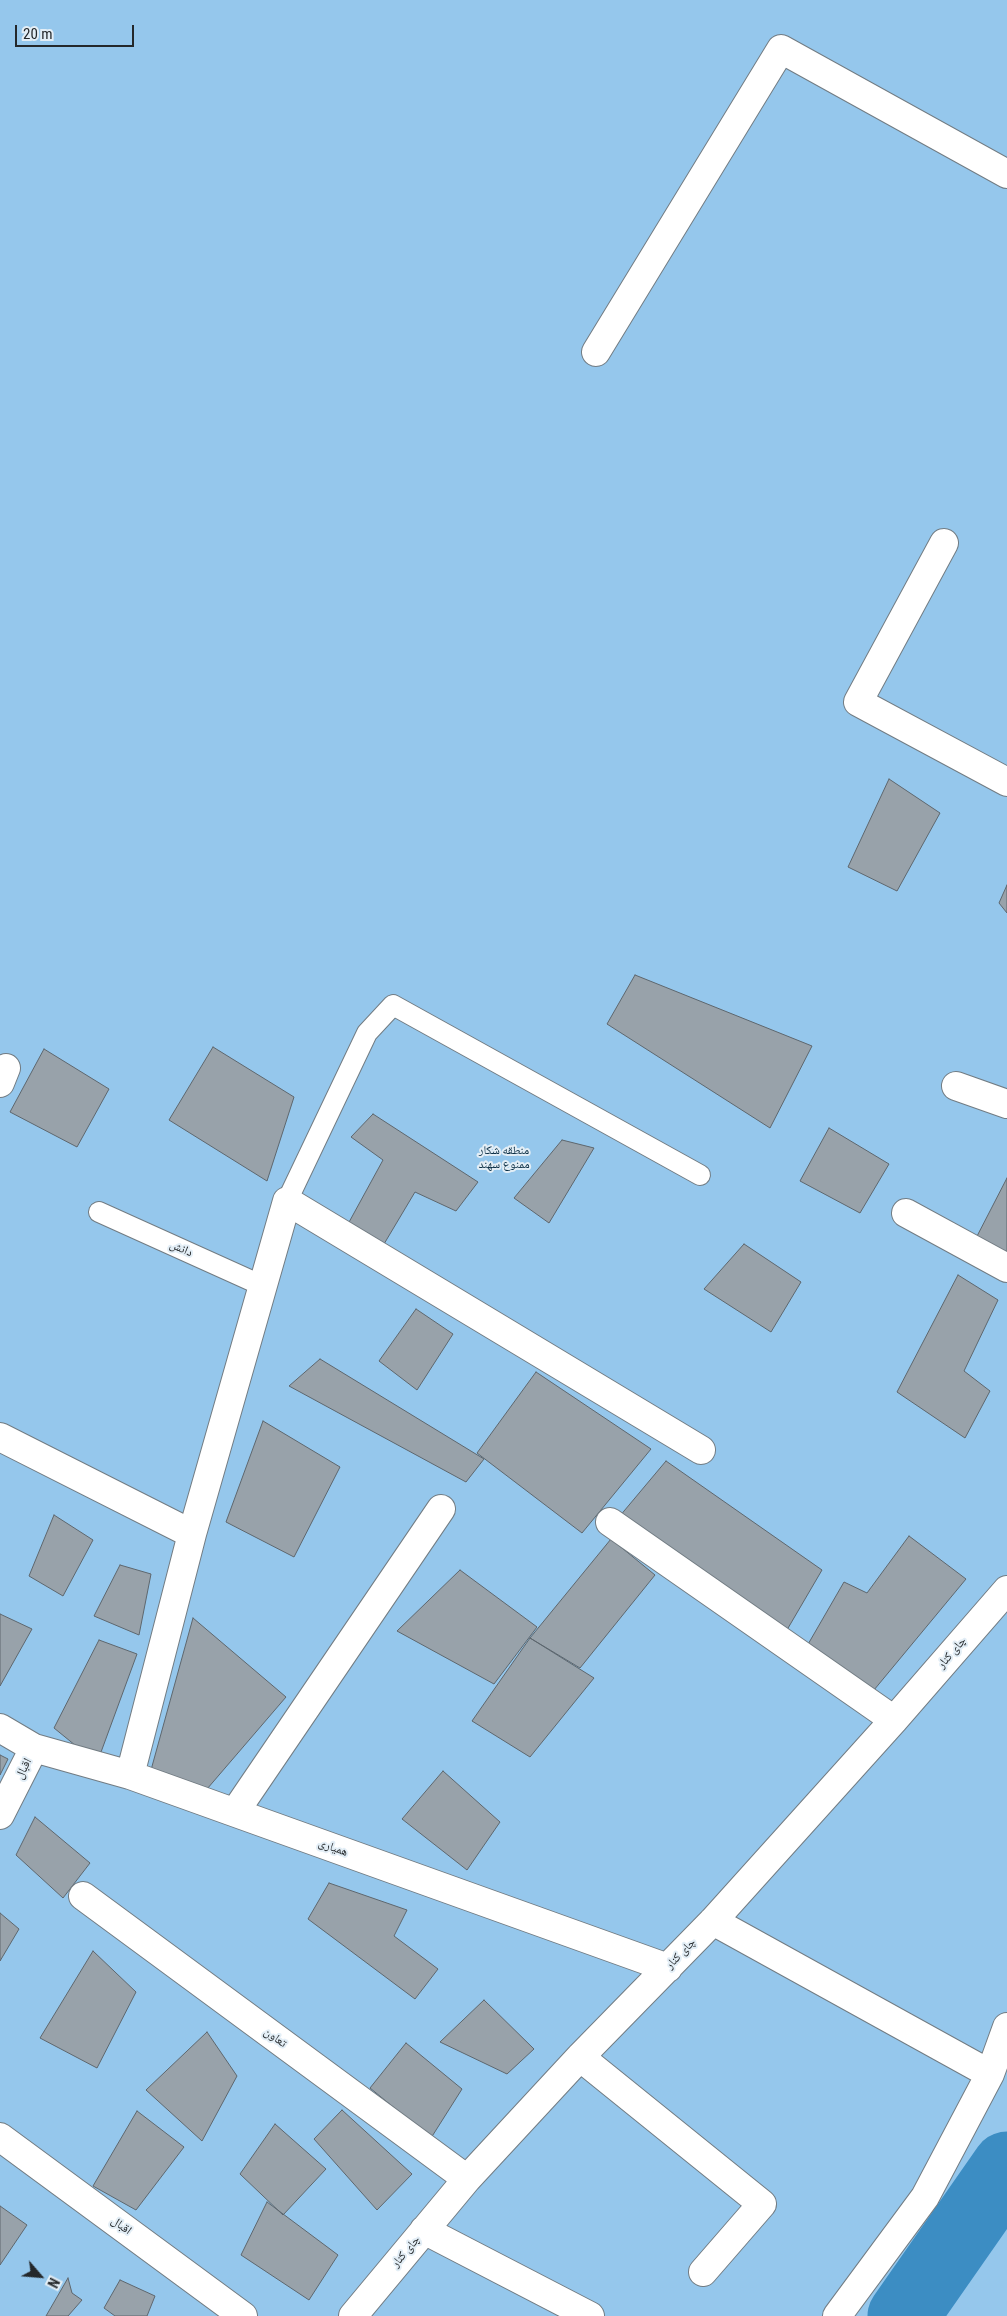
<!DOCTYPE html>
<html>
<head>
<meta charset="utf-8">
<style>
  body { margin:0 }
  #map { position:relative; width:1007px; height:2316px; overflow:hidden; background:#d6e1e9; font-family:"Roboto Condensed",sans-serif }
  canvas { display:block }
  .north { position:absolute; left:15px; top:2251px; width:50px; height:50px; -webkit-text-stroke:4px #e3eef6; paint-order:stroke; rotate:117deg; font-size:14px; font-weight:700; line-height:20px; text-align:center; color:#24282b }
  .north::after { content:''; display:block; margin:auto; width:18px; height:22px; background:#24282b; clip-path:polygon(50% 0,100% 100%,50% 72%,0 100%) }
  .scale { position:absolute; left:15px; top:25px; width:119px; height:22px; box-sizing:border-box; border:2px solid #24282b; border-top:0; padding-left:6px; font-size:15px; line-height:18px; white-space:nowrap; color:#24282b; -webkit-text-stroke:4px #e3eef6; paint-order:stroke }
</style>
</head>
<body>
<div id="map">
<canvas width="1007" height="2316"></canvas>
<div class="north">N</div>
<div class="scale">20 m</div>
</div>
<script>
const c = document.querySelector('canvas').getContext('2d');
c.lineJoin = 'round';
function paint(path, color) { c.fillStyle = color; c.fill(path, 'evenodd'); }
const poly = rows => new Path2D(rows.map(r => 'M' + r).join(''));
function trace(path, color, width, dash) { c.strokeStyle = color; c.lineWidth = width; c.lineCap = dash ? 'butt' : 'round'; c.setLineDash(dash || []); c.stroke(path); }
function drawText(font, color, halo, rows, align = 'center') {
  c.font = font + ' "Roboto Condensed","Noto Naskh Arabic",sans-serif'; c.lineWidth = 4; c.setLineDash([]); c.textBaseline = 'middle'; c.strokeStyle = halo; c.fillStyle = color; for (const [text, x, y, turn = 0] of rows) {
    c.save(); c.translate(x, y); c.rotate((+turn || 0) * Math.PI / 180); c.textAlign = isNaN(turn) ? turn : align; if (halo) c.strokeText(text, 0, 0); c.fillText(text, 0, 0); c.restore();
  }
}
paint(poly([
  [0,0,1007,0,1007,2316,0,2316]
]), '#95c7ec');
trace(poly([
  [903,2316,1007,2167]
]), '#3c8dc3', 71);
const building = poly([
  [889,779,940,813,897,891,848,867,889,779],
  [1007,885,1007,913,999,903,1007,885],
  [635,975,812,1046,770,1128,607,1024,635,975],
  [213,1047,294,1097,267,1181,169,1120,213,1047],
  [44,1049,109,1089,77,1147,10,1112,44,1049],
  [373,1114,478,1182,456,1211,415,1192,384,1244,348,1224,383,1160,351,1137,373,1114],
  [829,1128,889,1164,860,1213,800,1181,829,1128],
  [562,1140,594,1148,549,1223,514,1198,562,1140],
  [1007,1178,1007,1262,974,1242,1007,1178],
  [744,1244,801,1282,771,1332,704,1289,744,1244],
  [958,1275,998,1300,964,1371,990,1391,965,1438,897,1392,958,1275],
  [416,1309,453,1334,417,1390,379,1361,416,1309],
  [320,1359,484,1459,466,1482,289,1386,320,1359],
  [536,1372,651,1449,582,1533,477,1453,536,1372],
  [263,1421,340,1467,294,1557,226,1522,263,1421],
  [666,1461,822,1570,784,1635,619,1517,666,1461],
  [54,1515,93,1540,63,1596,29,1576,54,1515],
  [909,1536,966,1579,869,1696,807,1646,844,1582,867,1593,909,1536],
  [611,1539,655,1575,580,1668,530,1638,611,1539],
  [120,1565,151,1574,139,1635,94,1616,120,1565],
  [460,1570,537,1627,494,1684,397,1631,460,1570],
  [0,1614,32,1629,0,1686,0,1614],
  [193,1618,286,1697,201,1796,151,1770,193,1618],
  [530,1638,594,1678,530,1757,472,1721,530,1638],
  [99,1640,137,1654,97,1763,54,1728,99,1640],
  [0,1755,8,1759,0,1775,0,1755],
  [443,1771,500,1822,467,1870,402,1819,443,1771],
  [35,1817,90,1863,63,1898,16,1855,35,1817],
  [329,1883,407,1910,394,1936,438,1969,415,1999,308,1919,329,1883],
  [0,1913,19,1929,0,1961,0,1913],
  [93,1951,136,1992,97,2068,40,2038,93,1951],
  [484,2000,534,2049,507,2074,440,2042,484,2000],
  [207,2032,237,2076,202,2141,146,2090,207,2032],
  [406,2043,462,2089,431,2138,370,2088,406,2043],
  [342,2110,412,2174,377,2210,314,2139,342,2110],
  [137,2111,184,2147,136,2210,93,2186,137,2111],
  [275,2124,326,2169,283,2215,240,2174,275,2124],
  [267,2202,338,2255,309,2300,241,2255,267,2202],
  [0,2206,27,2225,0,2265,0,2206],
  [68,2278,72,2293,82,2300,68,2316,46,2316,68,2278],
  [120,2280,155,2296,147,2316,115,2316,104,2308,120,2280]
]);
paint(building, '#98a2aa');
trace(building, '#5e676e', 1);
const service = poly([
  [287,1201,367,1033,393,1005,700,1175],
  [99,1212,263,1286]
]);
const minor = poly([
  [596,352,781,49,1007,174],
  [944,543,858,702,1007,782],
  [0,1083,6,1068],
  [956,1086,1007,1104],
  [906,1213,1007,1268],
  [0,1437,192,1534],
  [610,1522,894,1720],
  [0,1728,34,1748,130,1775,668,1968],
  [130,1775,192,1534,287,1201,701,1450],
  [235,1812,441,1509],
  [0,1815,34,1748],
  [83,1896,467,2179],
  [713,1921,990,2074],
  [580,2057,762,2204,703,2272],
  [0,2137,243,2316],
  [424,2230,590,2316],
  [353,2316,467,2179,580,2057,713,1921,894,1720,1007,1590],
  [837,2316,925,2197,990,2074,1007,2027]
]);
trace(service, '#727c83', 22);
trace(minor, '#727c83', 30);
trace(service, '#fff', 20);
trace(minor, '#fff', 28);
drawText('12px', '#0b2f45', '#e3eef6', [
  ["منطقه شکار",504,1151],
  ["ممنوع سهند",504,1165]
]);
drawText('12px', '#24282b', '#e3eef6', [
  ["دانش",181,1249,24],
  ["چای کنار",952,1653,-49],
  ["اقبال",24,1769,-63],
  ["همیاری",333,1848,20],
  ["چای کنار",681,1954,-46],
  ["تعاون",275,2038,36],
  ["اقبال",121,2226,36],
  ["چای کنار",406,2252,-50]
]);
</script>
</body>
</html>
